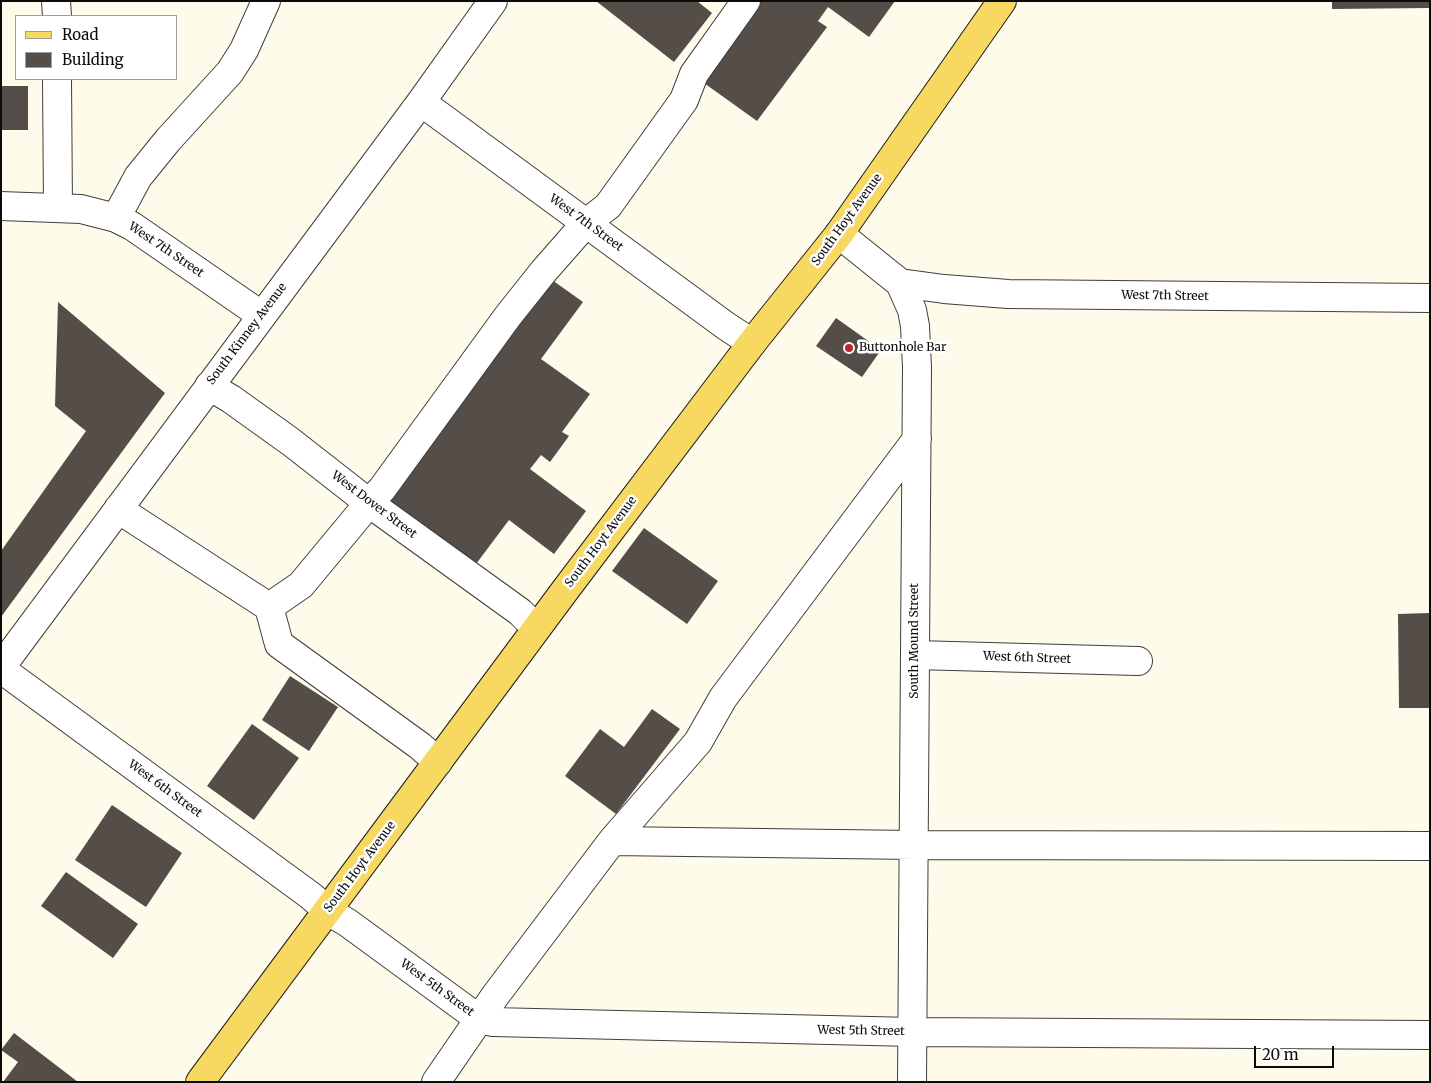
<!DOCTYPE html>
<html>
<head>
<meta charset="utf-8">
<style>
  body { margin:0 }
  #map { position:relative; width:1431px; height:1083px; overflow:hidden; background:#fffbea; font-family:Merriweather,serif }
  canvas { display:block }
  .frame { position:absolute; inset:0; border:2px solid #0b0b0b; pointer-events:none }
  .legend { position:absolute; left:15px; top:15px; width:162px; height:65px; box-sizing:border-box; background:#fff; border:1px solid #9d9d9d; margin:0; padding:6px 9px; list-style:none; font-size:15px; color:#0b0b0b }
  .legend li { display:flex; align-items:center; gap:10px; height:25px }
  .legend b { width:25px; border:1px solid #9d9d9d }
  .scale { position:absolute; left:1254px; top:1046px; width:80px; height:22px; box-sizing:border-box; border:2px solid #0b0b0b; border-top:0; padding-left:6px; font-size:15px; line-height:18px; white-space:nowrap; color:#0b0b0b; -webkit-text-stroke:4px #fff; paint-order:stroke }
</style>
</head>
<body>
<div id="map">
<canvas width="1431" height="1083"></canvas>
<div class="frame"></div>
<ul class="legend">
<li><b style="height:6px;background:#f7d861"></b>Road</li>
<li><b style="height:14px;background:#544d48"></b>Building</li>
</ul>
<div class="scale">20 m</div>
</div>
<script>
const c = document.querySelector('canvas').getContext('2d');
c.lineJoin = 'round';
function paint(path, color) { c.fillStyle = color; c.fill(path, 'evenodd'); }
const poly = rows => new Path2D(rows.map(r => 'M' + r).join(''));
function trace(path, color, width, dash) { c.strokeStyle = color; c.lineWidth = width; c.lineCap = dash ? 'butt' : 'round'; c.setLineDash(dash || []); c.stroke(path); }
function drawText(font, color, halo, rows, align = 'center') {
  c.font = font + ' Merriweather,serif'; c.lineWidth = 5; c.setLineDash([]); c.textBaseline = 'middle'; c.strokeStyle = halo; c.fillStyle = color; for (const [text, x, y, turn = 0] of rows) {
    c.save(); c.translate(x, y); c.rotate((+turn || 0) * Math.PI / 180); c.textAlign = isNaN(turn) ? turn : align; if (halo) c.strokeText(text, 0, 0); c.fillText(text, 0, 0); c.restore();
  }
}
paint(poly([
  [596,1,697,1,712,13,674,62],
  [754,1,895,1,869,37,828,7,818,21,827,27,757,121,697,78],
  [1332,1,1430,1,1430,8,1332,9],
  [1,86,28,86,28,130,1,130],
  [545,275,583,302,541,359,590,394,562,432,569,436,550,462,541,455,530,469,586,511,554,554,509,520,476,564,383,496],
  [58,302,165,393,1,617,1,551,86,431,55,406],
  [836,318,881,350,862,377,816,346],
  [644,528,718,581,687,624,612,571],
  [1430,613,1430,708,1399,708,1398,614],
  [290,676,338,707,309,751,262,720],
  [652,709,680,729,616,814,565,776,600,729,624,747],
  [252,724,299,758,254,820,207,786],
  [112,805,182,853,146,907,75,860],
  [66,872,138,924,113,958,41,906],
  [14,1033,78,1082,3,1082,18,1062,1,1050]
]), '#544d48');
const minor = poly([
  [56,1,57,16],
  [57,79,58,208],
  [421,102,726,326,752,343],
  [1,206,81,209,116,218,132,226,261,315],
  [116,218,138,177,168,140,230,72,244,50,266,1],
  [839,234,900,283,912,310,915,326,917,367,912,1082],
  [900,283,944,289,1008,294,1430,298],
  [209,386,231,399,291,442,369,503,520,612,536,628],
  [118,509,269,607,279,644,420,746,438,762],
  [269,607,301,585,369,503,382,489,508,316,543,272,586,223,608,206,684,100,694,74,746,1],
  [915,655,1138,661],
  [1,667,421,102,493,1],
  [1,669,311,896,328,911,348,923,479,1019,493,1022,913,1032,1430,1035],
  [612,841,698,742,723,698,917,439],
  [436,1082,495,996,612,841,913,845,1430,846]
]);
const major = poly([
  [200,1082,566,589,752,343,839,234,1002,1]
]);
trace(minor, '#3e3e3e', 30);
trace(major, '#1c1c1c', 30);
trace(minor, '#fff', 28);
trace(major, '#f7d861', 28);
for (const [x, y, r, color] of [
  [849,348,5,"#ba2527"]
]) { const dot = new Path2D(); dot.arc(x, y, r, 0, 2 * Math.PI); c.fillStyle = color; c.fill(dot); trace(dot, '#fff', 2); }
drawText('12px', '#0b0b0b', '#fff', [
  ["South Hoyt Avenue",847,220,-54],
  ["West 7th Street",586,223,36],
  ["West 7th Street",166,250,34],
  ["West 7th Street",1165,296,1],
  ["South Kinney Avenue",247,334,-53],
  ["West Dover Street",374,505,37],
  ["South Hoyt Avenue",601,542,-53],
  ["South Mound Street",915,641,-90],
  ["West 6th Street",1027,658,2],
  ["West 6th Street",165,789,36],
  ["South Hoyt Avenue",360,867,-53],
  ["West 5th Street",437,988,36],
  ["West 5th Street",861,1031,1]
]);
drawText('12px', '#0b0b0b', '#fff', [
  ["Buttonhole Bar",859,348]
], 'left');
</script>
</body>
</html>
